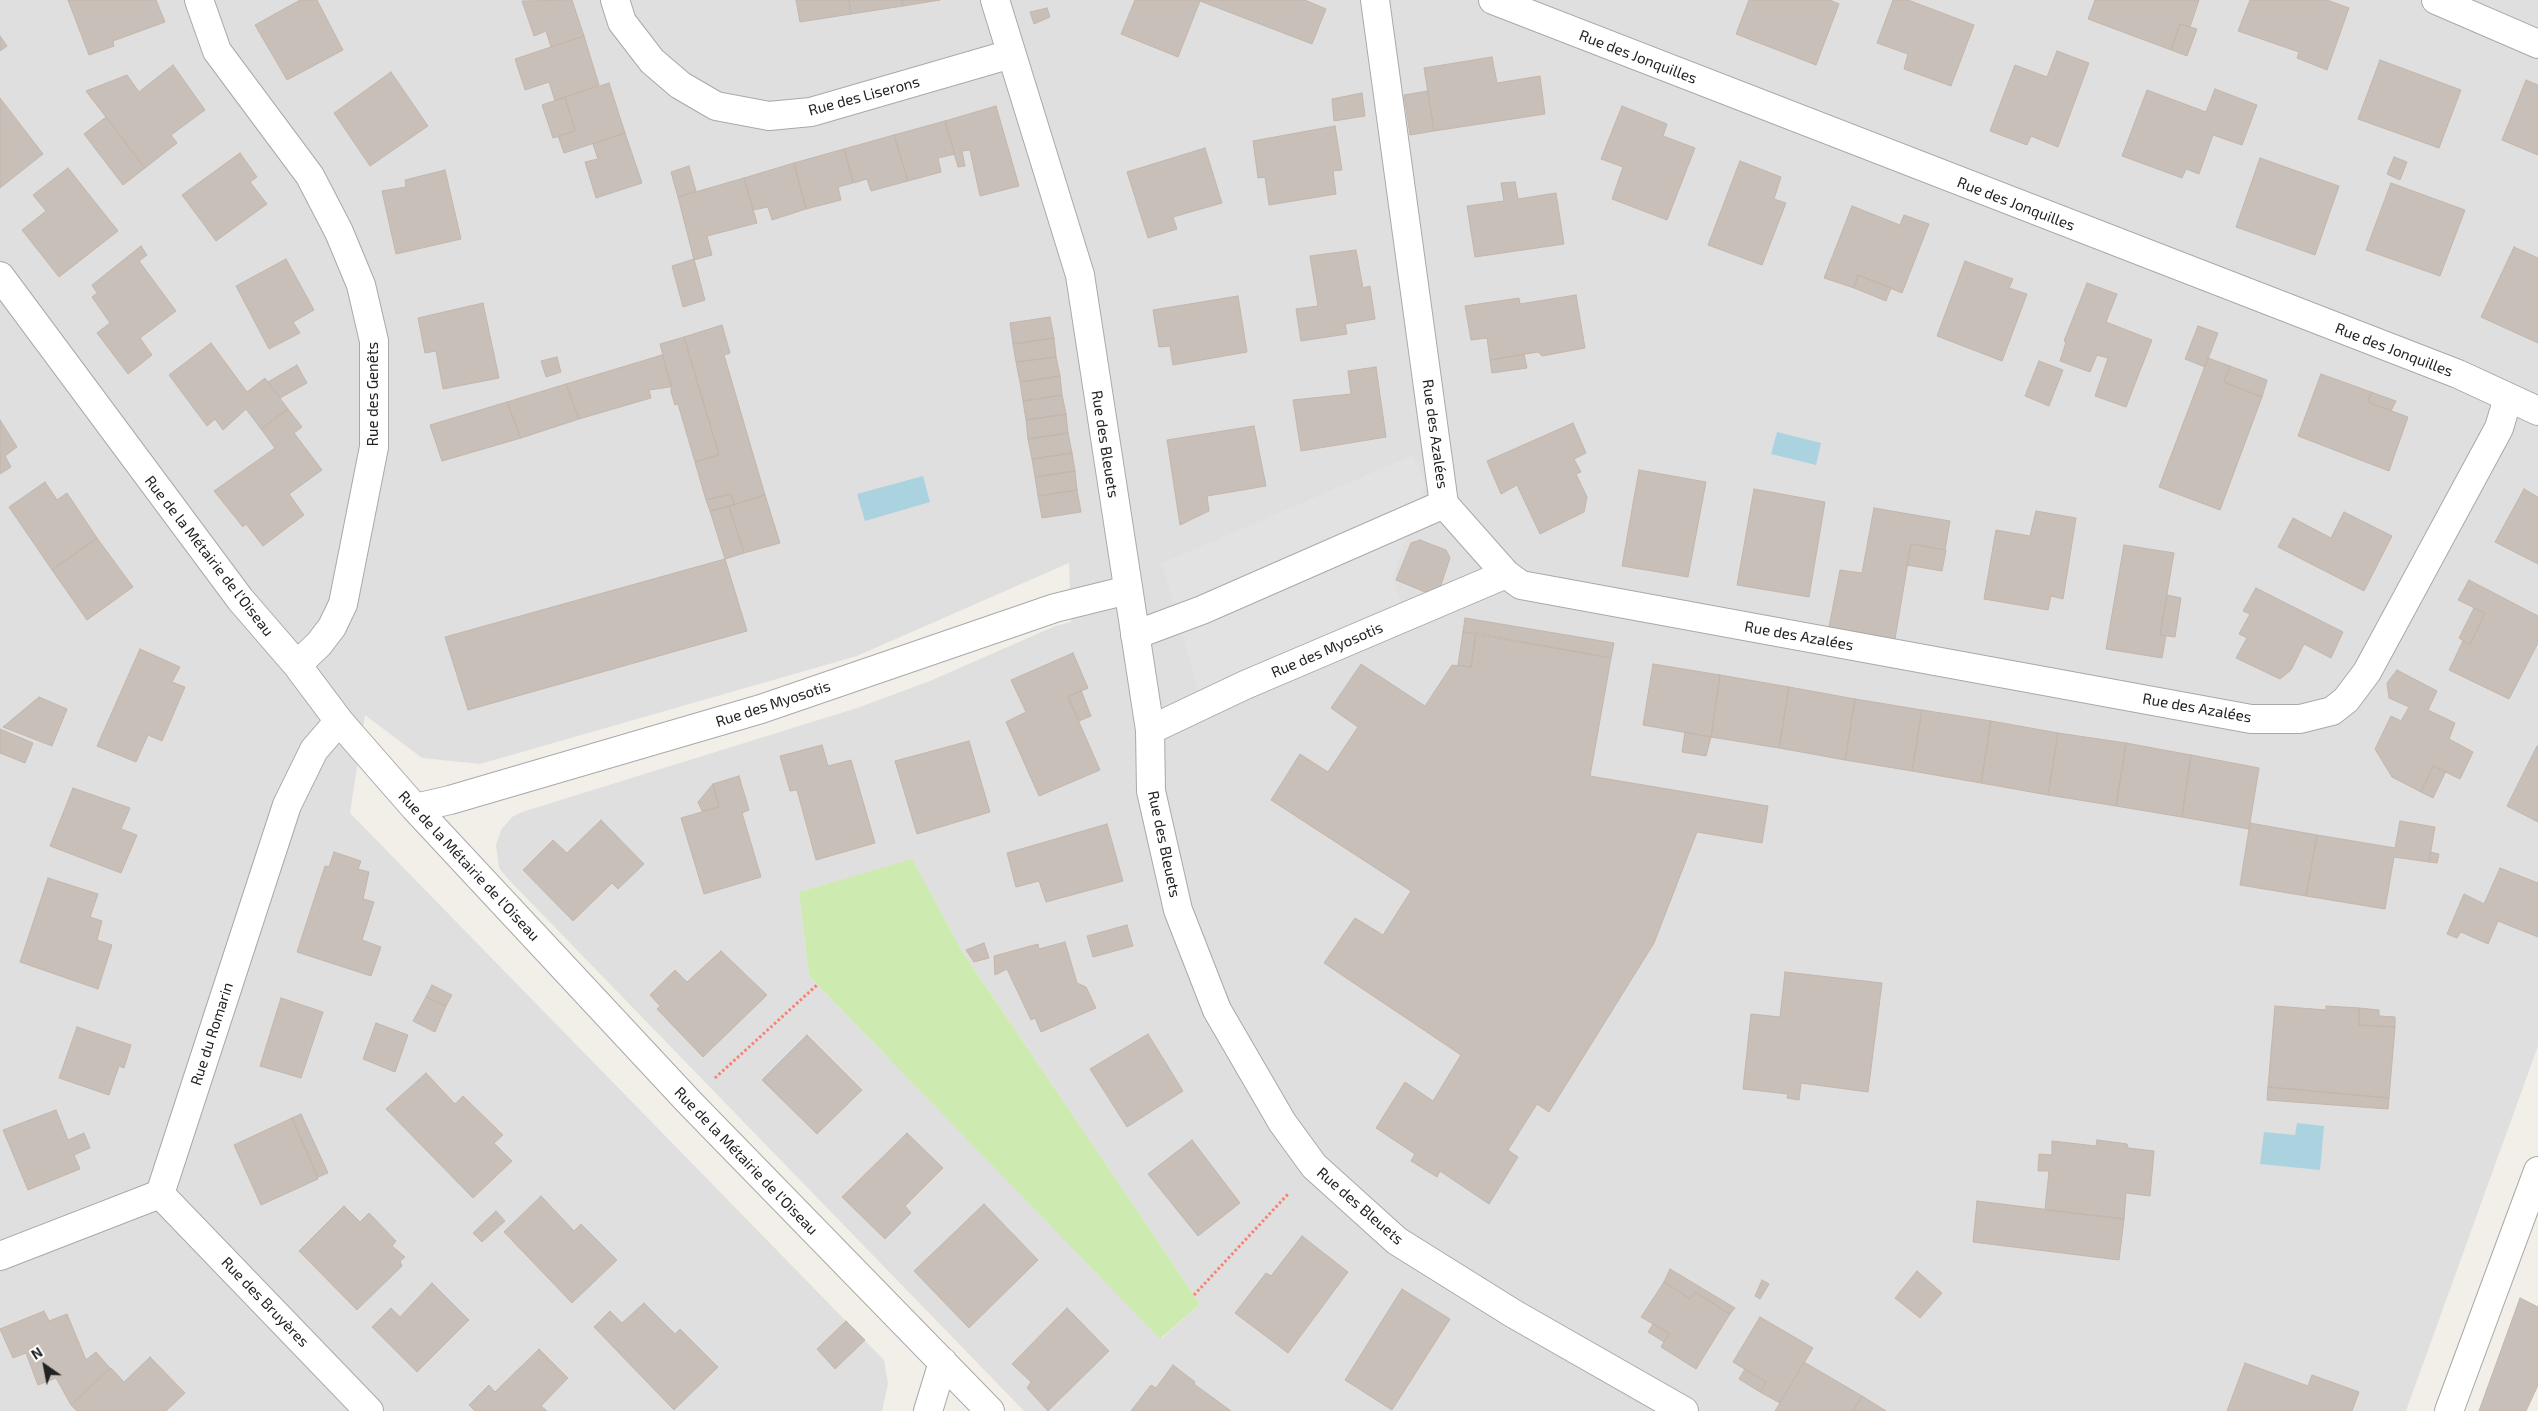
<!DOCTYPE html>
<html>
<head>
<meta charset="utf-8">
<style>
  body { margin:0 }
  #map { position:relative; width:2538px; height:1411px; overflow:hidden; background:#f2efe9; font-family:"Exo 2",sans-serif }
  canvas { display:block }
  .north { position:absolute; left:20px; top:1341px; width:50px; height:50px; -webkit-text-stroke:4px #fff; paint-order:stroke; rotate:327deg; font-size:14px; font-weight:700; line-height:20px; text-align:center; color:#222 }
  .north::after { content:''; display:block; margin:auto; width:18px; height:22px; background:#222; clip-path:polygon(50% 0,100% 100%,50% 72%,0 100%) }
</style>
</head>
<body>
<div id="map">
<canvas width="2538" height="1411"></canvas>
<div class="north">N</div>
</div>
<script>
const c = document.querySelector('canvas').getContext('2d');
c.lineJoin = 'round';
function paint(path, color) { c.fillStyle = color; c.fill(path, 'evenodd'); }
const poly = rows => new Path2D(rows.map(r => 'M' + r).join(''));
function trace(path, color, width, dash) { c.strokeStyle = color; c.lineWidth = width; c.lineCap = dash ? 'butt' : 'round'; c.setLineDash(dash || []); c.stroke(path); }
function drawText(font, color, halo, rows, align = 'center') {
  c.font = font + ' "Exo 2",sans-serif'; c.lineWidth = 5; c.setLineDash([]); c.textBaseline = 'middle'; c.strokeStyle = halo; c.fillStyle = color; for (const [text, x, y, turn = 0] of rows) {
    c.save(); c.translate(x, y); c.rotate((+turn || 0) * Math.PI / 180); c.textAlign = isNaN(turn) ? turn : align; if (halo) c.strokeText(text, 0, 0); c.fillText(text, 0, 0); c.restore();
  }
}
paint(poly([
  [0,0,2538,0,2538,1046,2406,1411,1024,1411,509,880,499,868,496,845,501,830,512,817,522,812,857,708,930,681,1055,626,1071,622,1069,563,857,656,480,764,422,758,365,715,350,813,884,1360,888,1384,882,1411,0,1411],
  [912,860,962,951,1200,1304,1161,1339,809,976,799,892]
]), '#e0dfdf');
paint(poly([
  [912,859,962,951,1200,1304,1160,1339,809,976,799,892]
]), '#cdebb0');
paint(poly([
  [1413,455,1426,485,1392,578,1407,616,1202,705,1162,563]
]), '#e2e2e2');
paint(poly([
  [1777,432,1821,443,1816,465,1771,454],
  [923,476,930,502,865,521,857,494],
  [2297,1123,2324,1126,2320,1170,2260,1164,2264,1132,2295,1135]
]), '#aad3df');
const building = poly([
  [68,0,156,0,165,22,113,41,114,46,89,55,68,0],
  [300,0,317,0,343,50,287,80,255,25,300,0],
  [572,0,584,36,551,47,546,31,534,36,522,1,572,0],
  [796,0,849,0,851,14,800,22,796,0],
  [849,0,902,0,903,6,851,14,849,0],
  [902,0,940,0,903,6,902,0],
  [1135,0,1305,0,1326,9,1312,44,1200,1,1178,57,1121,34,1135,0],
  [1749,0,1830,0,1839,4,1816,65,1736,34,1749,0],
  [1893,0,1908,0,1974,25,1951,86,1904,69,1908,54,1877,43,1893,0],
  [2095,0,2199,0,2190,27,2180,24,2171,50,2088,19,2095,0],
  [2250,0,2327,0,2349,8,2327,70,2297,58,2299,52,2238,31,2250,0],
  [1047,8,1050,17,1034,24,1030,12,1047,8],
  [2180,24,2197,29,2187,56,2171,50,2180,24],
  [0,36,7,46,0,51,0,36],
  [584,36,599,85,555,101,549,82,525,90,515,59,584,36],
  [2057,51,2089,63,2058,147,2031,136,2027,145,1990,131,2015,65,2047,77,2057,51],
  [1492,57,1497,83,1540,76,1545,114,1434,131,1424,68,1492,57],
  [2380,60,2461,90,2439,148,2358,119,2380,60],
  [173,65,205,110,171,135,177,143,145,168,86,91,127,75,139,92,173,65],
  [391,72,428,126,370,166,334,113,391,72],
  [2526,80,2538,85,2538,155,2502,140,2526,80],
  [609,83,625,133,564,153,558,136,575,131,565,97,609,83],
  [2215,89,2257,105,2242,145,2213,135,2199,174,2186,169,2182,178,2122,156,2147,90,2206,112,2215,89],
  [1428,91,1434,131,1410,135,1404,95,1428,91],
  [1362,93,1365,116,1334,121,1332,99,1362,93],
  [565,97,575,131,553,138,542,105,565,97],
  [0,98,43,154,0,188,0,98],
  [996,106,1019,186,980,196,970,150,962,151,965,166,958,167,945,121,996,106],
  [1622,106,1667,124,1663,136,1695,148,1667,220,1612,199,1623,167,1601,159,1622,106],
  [106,117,145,168,123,185,84,134,106,117],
  [945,121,955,154,938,158,941,172,908,181,894,135,945,121],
  [1335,126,1342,170,1333,171,1336,194,1269,205,1265,177,1258,178,1253,141,1335,126],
  [625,133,642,183,596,198,585,162,598,159,593,144,625,133],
  [894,135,908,181,871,191,867,179,854,183,844,149,894,135],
  [1205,148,1222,203,1173,217,1177,229,1148,238,1127,172,1205,148],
  [844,149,853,183,838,187,841,200,806,209,794,163,844,149],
  [240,153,257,177,250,182,267,204,216,241,182,195,240,153],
  [2394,157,2407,162,2400,180,2387,174,2394,157],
  [2260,158,2339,186,2315,255,2236,227,2260,158],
  [1740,161,1781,177,1774,199,1786,203,1762,265,1708,245,1740,161],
  [794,163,806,209,772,220,768,207,753,210,744,178,794,163],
  [689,166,696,191,678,197,671,172,689,166],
  [68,168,118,231,59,277,22,230,46,211,33,195,68,168],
  [445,170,461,239,396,254,382,191,406,187,405,180,445,170],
  [744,178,757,223,707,236,712,255,694,260,678,197,744,178],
  [1515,182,1518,199,1556,193,1564,244,1475,257,1467,206,1504,201,1501,183,1515,182],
  [2391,183,2465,210,2440,276,2366,250,2391,183],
  [1852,206,1900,225,1904,215,1929,224,1902,293,1858,275,1854,288,1824,278,1852,206],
  [141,246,147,255,139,261,176,311,140,338,152,355,128,374,97,333,110,323,92,297,97,293,92,285,141,246],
  [2514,247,2538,258,2538,343,2481,317,2514,247],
  [1356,250,1363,288,1370,286,1375,319,1345,324,1347,334,1301,341,1296,309,1318,306,1310,256,1356,250],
  [286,259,314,310,293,322,300,333,269,349,236,286,286,259],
  [694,259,705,300,683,307,672,266,694,259],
  [1965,261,2013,279,2009,288,2027,294,2002,361,1937,336,1965,261],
  [1858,275,1891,288,1886,301,1854,288,1858,275],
  [2087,283,2117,294,2106,322,2152,340,2126,407,2095,396,2108,358,2097,355,2090,372,2060,361,2066,342,2064,341,2087,283],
  [1576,295,1585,348,1542,356,1538,352,1490,360,1487,338,1471,340,1465,306,1519,298,1520,304,1576,295],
  [1238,296,1247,352,1173,365,1170,346,1159,347,1153,310,1238,296],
  [483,303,499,378,443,389,436,351,425,353,418,318,483,303],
  [1050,317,1054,338,1013,344,1010,323,1050,317],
  [722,325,730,353,724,355,765,495,734,505,731,494,706,500,695,462,719,455,684,337,722,325],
  [2198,326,2218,333,2205,367,2185,359,2198,326],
  [684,337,719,455,695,462,678,404,675,405,671,392,671,385,660,344,684,337],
  [1054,338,1056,357,1016,362,1013,344,1054,338],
  [211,343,247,392,265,378,288,409,261,429,246,409,223,430,215,419,207,426,169,375,211,343],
  [1524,354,1527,368,1492,373,1490,360,1524,354],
  [662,355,671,385,670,387,649,390,651,398,579,419,566,384,662,355],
  [557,357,561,372,546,377,541,361,557,357],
  [1056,357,1060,376,1020,382,1016,362,1056,357],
  [2208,358,2230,366,2224,382,2262,397,2220,510,2159,487,2208,358],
  [2039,361,2063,370,2049,406,2025,396,2039,361],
  [297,365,307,383,280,398,268,382,297,365],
  [2230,366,2267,380,2262,397,2224,382,2230,366],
  [1376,367,1386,437,1301,451,1293,400,1351,394,1348,371,1376,367],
  [2321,374,2371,392,2368,402,2408,417,2389,471,2298,436,2321,374],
  [1060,376,1062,395,1023,401,1020,382,1060,376],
  [566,384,579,419,521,438,507,402,566,384],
  [2371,392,2396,401,2391,411,2368,402,2371,392],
  [1062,395,1066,414,1026,420,1023,401,1062,395],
  [507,402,521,438,442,461,430,425,507,402],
  [288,409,302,427,294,433,322,470,289,494,304,515,263,546,246,524,243,527,214,491,275,448,261,429,288,409],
  [1066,414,1068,433,1028,439,1026,420,1066,414],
  [0,420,17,447,5,456,11,467,0,474,0,420],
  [1573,423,1586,453,1574,459,1581,472,1576,474,1587,497,1584,512,1540,534,1517,485,1501,494,1487,461,1573,423],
  [1254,426,1266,486,1207,496,1209,511,1180,525,1167,440,1254,426],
  [1068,433,1072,453,1032,459,1028,439,1068,433],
  [1072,453,1075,471,1035,477,1032,459,1072,453],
  [1639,470,1706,482,1688,577,1622,566,1639,470],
  [1075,471,1077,490,1038,496,1035,477,1075,471],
  [45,482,57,500,67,493,97,538,52,570,9,507,45,482],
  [1754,489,1825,502,1809,597,1737,585,1754,489],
  [2524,489,2538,497,2538,564,2495,542,2524,489],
  [1077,490,1081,512,1042,518,1038,496,1077,490],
  [731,494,734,505,710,511,706,500,731,494],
  [765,495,780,543,744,553,729,506,765,495],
  [729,506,744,553,725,559,710,511,729,506],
  [1874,508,1950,521,1945,550,1911,544,1895,639,1829,627,1840,570,1862,573,1874,508],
  [2036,511,2076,518,2063,599,2051,596,2048,610,1984,599,1996,530,2030,536,2036,511],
  [2344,512,2392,536,2364,591,2278,547,2293,518,2331,538,2344,512],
  [97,538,133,587,87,620,52,570,97,538],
  [1420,540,1446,550,1450,558,1440,588,1430,594,1396,580,1411,543,1420,540],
  [1911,544,1946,550,1942,571,1907,565,1911,544],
  [2124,545,2174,553,2160,635,2166,636,2162,658,2106,649,2124,545],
  [725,559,747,631,468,710,445,637,725,559],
  [2469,580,2538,616,2538,643,2509,699,2449,670,2463,641,2470,645,2485,613,2458,600,2469,580],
  [2256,588,2343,632,2331,658,2304,644,2291,670,2280,679,2236,658,2247,638,2239,634,2250,614,2243,611,2256,588],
  [2167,595,2181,598,2175,637,2160,635,2167,595],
  [2474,608,2485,613,2470,645,2459,638,2474,608],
  [1465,618,1614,643,1611,658,1463,632,1465,618],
  [1463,632,1476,633,1471,667,1458,665,1463,632],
  [1476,633,1611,658,1590,776,1768,806,1762,843,1697,832,1654,943,1549,1112,1537,1104,1508,1150,1518,1157,1489,1204,1440,1171,1437,1177,1411,1161,1415,1154,1376,1128,1405,1082,1433,1101,1461,1055,1324,963,1355,918,1383,935,1411,891,1271,800,1300,754,1328,772,1358,727,1331,708,1361,664,1425,706,1452,665,1471,667,1476,633],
  [140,649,180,667,172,682,185,687,162,741,148,735,136,762,97,746,140,649],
  [1073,653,1088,688,1068,697,1100,770,1039,796,1006,722,1026,712,1011,680,1073,653],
  [1653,664,1720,675,1711,737,1643,725,1653,664],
  [2397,670,2437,691,2428,710,2455,723,2449,739,2473,752,2460,779,2433,766,2421,792,2392,777,2375,749,2391,716,2401,721,2409,707,2389,698,2387,683,2397,670],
  [1720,675,1789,687,1779,748,1711,737,1720,675],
  [1789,687,1855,699,1845,760,1779,748,1789,687],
  [1081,690,1091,716,1079,721,1068,697,1081,690],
  [39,697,67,709,52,746,3,727,39,697],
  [1855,699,1922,710,1912,771,1845,760,1855,699],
  [1922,710,1991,721,1981,783,1912,771,1922,710],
  [1991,721,2058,733,2048,795,1981,783,1991,721],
  [0,729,33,743,25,763,0,753,0,729],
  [1685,732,1711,737,1706,756,1682,752,1685,732],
  [2058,733,2126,743,2116,806,2048,795,2058,733],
  [969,741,990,812,917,834,895,761,969,741],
  [2126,743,2191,755,2182,817,2116,806,2126,743],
  [822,745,828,766,851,760,875,843,816,860,797,790,790,791,780,756,822,745],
  [2537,746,2538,747,2538,822,2507,806,2537,746],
  [2191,755,2259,768,2249,829,2182,817,2191,755],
  [2433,766,2446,771,2433,798,2421,792,2433,766],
  [739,776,749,810,742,813,761,877,704,894,681,818,719,807,713,784,739,776],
  [713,784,719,807,702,811,698,802,713,784],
  [73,788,130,808,121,829,137,835,121,873,50,846,73,788],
  [601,820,644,864,618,889,612,883,573,921,523,870,553,840,567,853,601,820],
  [2400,821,2435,827,2429,862,2394,857,2385,909,2306,896,2317,835,2395,848,2400,821],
  [2250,823,2317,835,2306,896,2240,885,2250,823],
  [1107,824,1123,881,1046,902,1039,881,1016,887,1007,853,1107,824],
  [334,852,361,861,358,869,369,872,363,899,374,902,362,940,381,947,371,976,297,952,325,866,329,867,334,852],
  [2430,852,2439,854,2437,863,2429,862,2430,852],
  [2500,868,2538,883,2538,937,2498,921,2488,944,2461,932,2457,938,2447,934,2464,894,2484,904,2500,868],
  [48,878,98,894,90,917,102,921,97,940,112,945,98,989,20,962,48,878],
  [1127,925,1133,946,1093,957,1087,936,1127,925],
  [1065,942,1077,983,1086,987,1096,1008,1041,1032,1035,1018,1031,1020,1007,969,995,975,994,956,1038,944,1039,949,1065,942],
  [984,943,989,958,974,962,966,950,984,943],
  [721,951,767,995,703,1057,657,1009,660,1006,650,995,675,970,687,982,721,951],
  [1785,972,1882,983,1868,1092,1801,1083,1799,1100,1787,1098,1788,1094,1743,1089,1751,1014,1780,1017,1785,972],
  [432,985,452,995,446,1006,426,997,432,985],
  [426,997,446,1006,435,1032,413,1021,426,997],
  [281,998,323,1012,301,1078,260,1066,281,998],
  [2275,1006,2326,1010,2326,1006,2359,1008,2359,1025,2395,1027,2389,1098,2268,1087,2275,1006],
  [2359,1008,2379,1010,2379,1016,2395,1017,2395,1027,2359,1025,2359,1008],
  [376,1023,408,1035,395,1072,363,1059,376,1023],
  [77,1027,131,1045,124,1068,119,1066,109,1095,59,1078,77,1027],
  [1148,1034,1183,1091,1127,1127,1090,1069,1148,1034],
  [807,1035,862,1090,817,1134,762,1080,807,1035],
  [426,1073,455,1104,463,1096,503,1135,494,1143,512,1161,473,1198,386,1109,426,1073],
  [2268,1087,2389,1098,2388,1109,2267,1100,2268,1087],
  [56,1110,68,1140,84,1133,90,1148,74,1155,80,1169,28,1190,3,1130,56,1110],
  [301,1114,328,1173,318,1177,292,1118,301,1114],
  [292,1118,318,1179,261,1205,234,1145,292,1118],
  [907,1133,943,1168,905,1206,911,1213,885,1239,842,1197,907,1133],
  [1192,1140,1240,1203,1198,1236,1148,1174,1192,1140],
  [2097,1140,2127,1144,2128,1148,2154,1151,2150,1196,2126,1193,2124,1219,2045,1210,2049,1171,2038,1171,2039,1154,2052,1155,2052,1141,2096,1146,2097,1140],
  [541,1196,574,1231,581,1224,617,1260,572,1303,504,1232,541,1196],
  [1977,1201,2124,1219,2119,1260,1973,1242,1977,1201],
  [984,1204,1038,1260,969,1328,914,1271,984,1204],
  [344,1206,360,1222,369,1213,396,1241,392,1246,405,1257,400,1261,402,1266,357,1310,299,1251,344,1206],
  [496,1211,505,1221,482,1242,473,1233,496,1211],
  [1302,1236,1348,1272,1288,1353,1235,1313,1266,1273,1271,1276,1302,1236],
  [1670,1269,1735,1308,1730,1314,1695,1292,1690,1299,1664,1282,1670,1269],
  [1917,1271,1942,1293,1920,1318,1895,1298,1917,1271],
  [1762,1280,1769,1284,1760,1299,1755,1296,1762,1280],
  [1664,1282,1690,1299,1695,1292,1730,1314,1696,1369,1661,1347,1669,1333,1641,1317,1664,1282],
  [432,1283,469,1320,417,1372,372,1327,391,1308,400,1317,432,1283],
  [1402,1289,1450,1319,1392,1410,1345,1380,1402,1289],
  [2520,1298,2538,1307,2538,1385,2526,1411,2479,1411,2520,1298],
  [644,1303,675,1334,680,1329,718,1367,674,1410,594,1327,610,1311,622,1323,644,1303],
  [1067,1308,1109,1351,1048,1411,1027,1388,1031,1382,1012,1364,1067,1308],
  [44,1311,49,1321,67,1314,86,1360,96,1352,110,1368,71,1405,56,1378,38,1385,26,1353,13,1358,0,1329,44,1311],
  [1760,1317,1813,1348,1780,1403,1760,1392,1766,1382,1733,1362,1760,1317],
  [846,1321,865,1340,835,1369,817,1349,846,1321],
  [1653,1324,1669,1333,1664,1342,1648,1332,1653,1324],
  [539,1349,568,1378,541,1406,547,1411,475,1411,469,1405,489,1385,495,1392,539,1349],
  [150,1357,185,1393,166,1411,77,1411,71,1405,111,1368,124,1382,150,1357],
  [1804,1362,1862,1396,1853,1411,1775,1411,1804,1362],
  [2245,1363,2308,1386,2312,1375,2359,1392,2352,1411,2227,1411,2245,1363],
  [1173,1365,1195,1382,1194,1384,1231,1411,1131,1411,1151,1385,1156,1388,1173,1365],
  [1745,1369,1766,1382,1760,1392,1739,1379,1745,1369],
  [1862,1396,1886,1411,1853,1411,1862,1396]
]);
paint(building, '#c7bfb8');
trace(building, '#c4b6ab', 1);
const minor = poly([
  [199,0,217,51,310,176,339,232,361,285,374,341,374,447,343,604,332,627,319,644,297,665],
  [615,0,622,22,652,61,680,85,716,106,769,116,811,112,1011,54],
  [995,0,1080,275,1150,730,1151,791,1178,910,1217,1010,1282,1122,1314,1166,1397,1241,1514,1314,1684,1411],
  [1375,0,1444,504,1506,574,1521,585,2251,719,2300,719,2332,711,2346,700,2367,672,2499,428,2508,398],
  [1493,0,2458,374,2538,411],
  [2436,0,2538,44],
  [0,276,240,599,297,665,339,721,415,808,689,1102,990,1411],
  [1135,635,1202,610,1444,504],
  [1150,730,1245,685,1506,574],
  [415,808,450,800,761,709,1055,608,1128,590],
  [160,1194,287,805,314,750,339,721],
  [160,1194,369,1411],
  [0,1256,160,1194],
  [928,1411,943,1362],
  [2449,1411,2538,1171]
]);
trace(minor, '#a9a9a9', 30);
trace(poly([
  [715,1078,817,985],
  [1194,1295,1289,1193]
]), '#fa8072', 3, [2.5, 2.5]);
trace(minor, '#fff', 28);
drawText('15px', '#222', '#fff', [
  ["Rue des Jonquilles",1638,57,21],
  ["Rue des Liserons",864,96,-15],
  ["Rue des Jonquilles",2016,204,21],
  ["Rue des Jonquilles",2394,350,21],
  ["Rue des Genêts",373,394,-90],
  ["Rue des Azalées",1435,434,82],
  ["Rue des Bleuets",1105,444,81],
  ["Rue de la Métairie de l'Oiseau",209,556,52],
  ["Rue des Azalées",1799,636,10],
  ["Rue des Myosotis",1327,650,-23],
  ["Rue des Myosotis",773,704,-18],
  ["Rue des Azalées",2197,708,10],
  ["Rue des Bleuets",1164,844,78],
  ["Rue de la Métairie de l'Oiseau",469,866,47],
  ["Rue du Romarin",212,1034,-72],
  ["Rue de la Métairie de l'Oiseau",746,1161,46],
  ["Rue des Bleuets",1360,1206,41],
  ["Rue des Bruyères",265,1302,46]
]);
</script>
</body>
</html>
